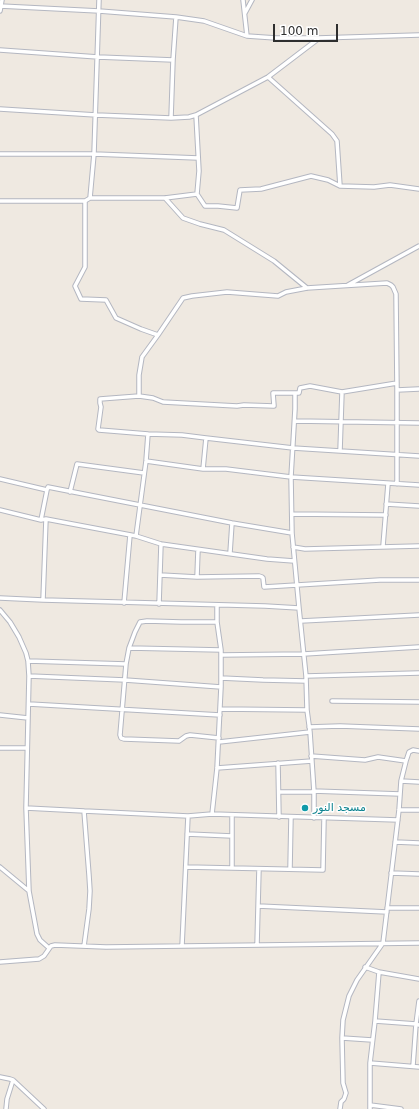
<!DOCTYPE html>
<html>
<head>
<meta charset="utf-8">
<style>
  body { margin:0 }
  #map { position:relative; width:419px; height:1109px; overflow:hidden; background:#efe9e1; font-family:"DejaVu Sans",sans-serif }
  canvas { display:block }
  .scale { position:absolute; left:273px; top:24px; width:65px; height:18px; box-sizing:border-box; border:2px solid #2e2e2e; border-top:0; padding-left:5px; font-size:12px; line-height:14px; white-space:nowrap; color:#2e2e2e; -webkit-text-stroke:3px #fff; paint-order:stroke }
</style>
</head>
<body>
<div id="map">
<canvas width="419" height="1109"></canvas>
<div class="scale">100 m</div>
</div>
<script>
const c = document.querySelector('canvas').getContext('2d');
c.lineJoin = 'round';
const poly = rows => new Path2D(rows.map(r => 'M' + r).join(''));
function trace(path, color, width, dash) { c.strokeStyle = color; c.lineWidth = width; c.lineCap = dash ? 'butt' : 'round'; c.setLineDash(dash || []); c.stroke(path); }
function drawText(font, color, halo, rows, align = 'center') {
  c.font = font + ' "DejaVu Sans",Cairo,sans-serif'; c.lineWidth = 3; c.setLineDash([]); c.textBaseline = 'middle'; c.strokeStyle = halo; c.fillStyle = color; for (const [text, x, y, turn = 0] of rows) {
    c.save(); c.translate(x, y); c.rotate((+turn || 0) * Math.PI / 180); c.textAlign = isNaN(turn) ? turn : align; if (halo) c.strokeText(text, 0, 0); c.fillText(text, 0, 0); c.restore();
  }
}
const street = poly([
  [243,0,247,36],
  [0,6,99,11,176,17,204,21,247,36,276,38,318,38,419,35],
  [0,11,2,0],
  [245,13,252,0],
  [0,50,98,57,173,60],
  [268,77,332,134,337,141,340,186],
  [0,109,96,115,171,118,189,117,196,115,268,77,318,39],
  [196,115,199,171,197,194,205,206,218,206,237,208,240,190,261,189,311,176,328,180,340,186,374,187,390,185,419,189],
  [171,118,173,60,176,17],
  [0,154,94,154,198,158],
  [90,198,94,154,99,0],
  [165,198,183,218,200,224,224,230,274,261,307,288],
  [0,201,85,201,90,198,165,198,197,194],
  [85,201,85,267,75,286,81,299,106,300,116,318,141,329,158,335,183,298,192,296,227,292,278,296,286,292,307,288,387,283,391,285,393,287,396,294,397,390,397,484],
  [348,285,419,246],
  [397,390,419,389],
  [295,393,295,409,291,477,292,533,299,608,306,676,307,710,310,732,314,792,314,818],
  [139,396,153,398,163,402,237,406,244,405,274,406,273,393,299,393,300,388,310,386,342,392],
  [295,421,419,423],
  [148,434,99,430,98,429,101,407,100,403,100,399,139,396,139,375,142,357,158,335],
  [340,451,342,392,397,383],
  [146,461,203,469,226,469,291,477,419,485],
  [203,469,206,438],
  [0,479,47,490,48,487,232,523,292,533],
  [70,492,77,464,144,473],
  [386,504,419,506],
  [0,510,41,520,46,519,136,536,161,544,267,559,294,561],
  [292,514,386,515],
  [41,520,47,490],
  [136,536,146,461,148,434,182,435,206,438,293,448,419,456],
  [383,546,388,484],
  [293,547,305,549,419,546],
  [230,553,232,523],
  [160,575,197,577,259,576,262,577,263,578,264,587,380,580,419,580],
  [197,577,198,550],
  [0,598,43,600,265,606,299,608],
  [43,600,46,519],
  [124,603,130,535],
  [159,604,161,544],
  [0,610,10,622,19,637,26,653,28,661,29,676,26,808,29,891,37,934,40,940,49,948],
  [301,621,419,615],
  [217,622,181,622,147,621,140,622,135,632,129,648,126,664,120,735,121,738,124,739,179,741,186,736,190,735,219,738],
  [129,648,221,650],
  [221,655,304,654,419,647],
  [28,661,126,664],
  [29,676,125,680,221,687],
  [306,676,419,673],
  [221,678,263,680,306,681],
  [332,701,419,702],
  [29,704,220,715],
  [220,709,307,710],
  [0,715,28,718],
  [309,727,340,726,419,729],
  [219,742,310,732],
  [0,748,27,748],
  [311,756,365,760,378,757,406,761],
  [278,763,279,817],
  [217,768,312,761],
  [401,781,419,782],
  [313,791,400,794],
  [279,792,314,792],
  [26,808,84,811,188,816,212,814,398,820],
  [399,810,419,810],
  [212,814,217,768,221,687,221,650,217,622,217,605],
  [232,815,232,868],
  [187,834,232,836],
  [395,842,419,843],
  [0,867,29,891],
  [186,867,323,870,324,819],
  [290,869,291,817],
  [391,873,419,874],
  [258,906,387,912],
  [387,908,419,908],
  [257,945,259,869],
  [84,946,89,909,90,891,89,875,84,811],
  [182,946,188,816],
  [0,962,39,959,44,956,51,946,55,945,106,947,419,943],
  [365,967,379,972,419,979],
  [419,1001,416,1024,419,1025],
  [375,1021,416,1024,413,1066],
  [342,1038,372,1040],
  [370,1063,419,1067],
  [0,1077,10,1079,13,1080,44,1109],
  [370,1105,401,1109],
  [6,1109,7,1099,13,1080],
  [340,1109,341,1102,344,1099,346,1093,343,1083,342,1038,343,1020,349,996,357,980,383,943,399,810,401,781,406,761,409,752,413,750,419,751],
  [370,1109,370,1063,375,1021,379,972]
]);
trace(street, '#b4b7c1', 5.5);
trace(street, '#fff', 3.5);
for (const [x, y, r, color] of [
  [305,808,4,"#0f9aa8"]
]) { const dot = new Path2D(); dot.arc(x, y, r, 0, 2 * Math.PI); c.fillStyle = color; c.fill(dot); trace(dot, '#fff', 1.5); }
drawText('11px', '#0d838f', '#fff', [
  ["مسجد النور",313,808]
], 'left');
</script>
</body>
</html>
